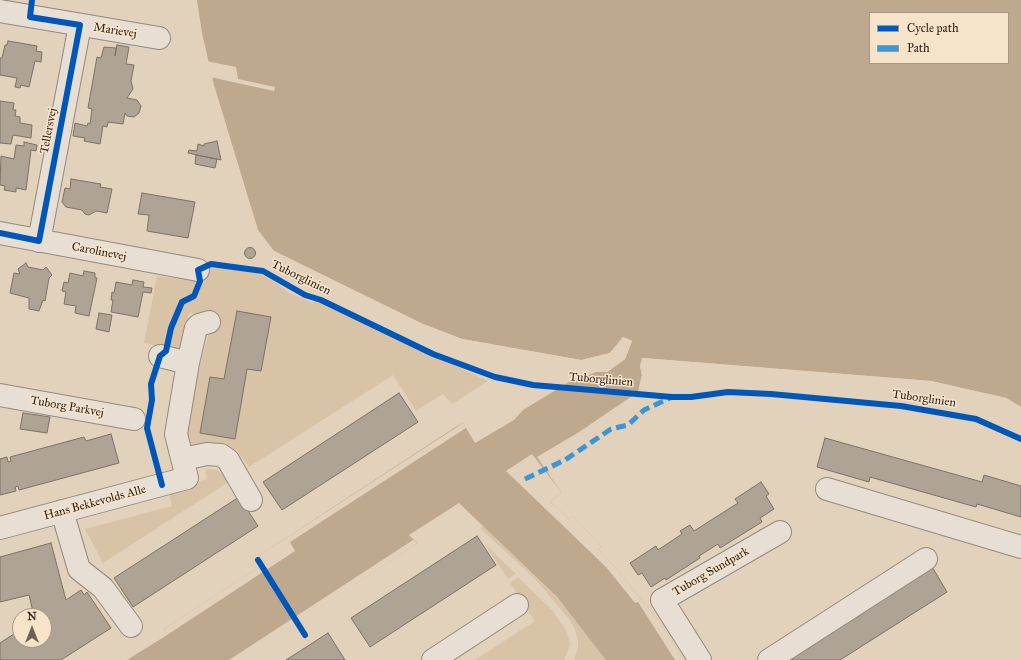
<!DOCTYPE html>
<html>
<head>
<meta charset="utf-8">
<style>
  body { margin:0 }
  #map { position:relative; width:1021px; height:660px; overflow:hidden; background:#e2d2bc; font-family:"IM FELL Great Primer",serif }
  canvas { display:block }
  .legend { position:absolute; left:869px; top:12px; width:140px; height:52px; box-sizing:border-box; background:#f6e4ca; border:1px solid #a69683; margin:0; padding:5px 7px; list-style:none; font-size:12px; color:#2e2119 }
  .legend li { display:flex; align-items:center; gap:8px; height:20px }
  .legend b { width:20px; border:1px solid #a69683 }
  .north { position:absolute; left:12px; top:608px; width:40px; height:40px; box-sizing:border-box; background:#f6e4ca; border:1px solid #a69683; border-radius:50%; rotate:0deg; font-size:11px; font-weight:700; line-height:16px; text-align:center; color:#2e2119 }
  .north::after { content:''; display:block; margin:auto; width:14px; height:18px; background:#6d5f52; clip-path:polygon(50% 0,100% 100%,50% 72%,0 100%) }
</style>
</head>
<body>
<div id="map">
<canvas width="1021" height="660"></canvas>
<ul class="legend">
<li><b style="height:5px;background:#0057b8"></b>Cycle path</li>
<li><b style="height:5px;background:#3c95d4"></b>Path</li>
</ul>
<div class="north">N</div>
</div>
<script>
const c = document.querySelector('canvas').getContext('2d');
c.lineJoin = 'round';
function paint(path, color) { c.fillStyle = color; c.fill(path, 'evenodd'); }
const poly = rows => new Path2D(rows.map(r => 'M' + r).join(''));
function trace(path, color, width, dash) { c.strokeStyle = color; c.lineWidth = width; c.lineCap = dash ? 'butt' : 'round'; c.setLineDash(dash || []); c.stroke(path); }
function drawText(font, color, halo, rows, align = 'center') {
  c.font = font + ' "IM FELL Great Primer",serif'; c.lineWidth = 3; c.setLineDash([]); c.textBaseline = 'middle'; c.strokeStyle = halo; c.fillStyle = color; for (const [text, x, y, turn = 0] of rows) {
    c.save(); c.translate(x, y); c.rotate((+turn || 0) * Math.PI / 180); c.textAlign = isNaN(turn) ? turn : align; if (halo) c.strokeText(text, 0, 0); c.fillText(text, 0, 0); c.restore();
  }
}
paint(poly([
  [209,267,259,273,271,279,288,292,312,303,316,300,488,381,452,404,443,394,416,411,393,375,249,467,236,450,224,444,190,449,184,426,213,317,189,313,181,351,144,343,157,276,195,281],
  [205,469,215,469,224,475,227,483,103,563,85,529,172,506,168,490,207,479],
  [483,526,557,598,607,660,574,660,578,648,578,641,575,629,569,619,535,579,480,528],
  [485,544,516,574,508,579],
  [518,577,553,611,567,632,570,645,564,660,475,660,535,621,510,583]
]), '#d8c3a6');
paint(poly([
  [197,0,1021,0,1021,407,1006,398,931,381,643,358,640,366,642,375,638,392,579,432,537,457,561,492,551,502,569,519,573,516,601,546,598,549,618,570,664,628,684,660,606,660,557,597,459,503,409,535,417,543,240,660,127,660,167,635,164,629,265,563,260,555,457,426,463,423,475,443,514,420,523,410,569,382,596,372,607,372,625,359,632,341,623,337,610,353,581,360,462,339,423,324,274,251,258,230,214,85,202,33],
  [870,13,1008,13,1008,63,870,63]
]), '#bea98e');
paint(poly([
  [206,61,236,67,238,79,275,87,274,91,210,77],
  [274,251,423,324,462,339,581,360,610,353,623,337,632,341,625,359,607,372,596,372,569,382,569,380,579,375,596,370,606,370,623,357,629,342,624,340,611,354,581,362,462,341,422,325,273,253],
  [642,358,931,381,1006,398,1021,407,1021,409,1005,400,930,383,684,362,644,360,642,366,644,375,641,388,639,388,642,375,640,366],
  [463,423,466,428,290,542,295,551,167,635,164,629,265,563,260,555],
  [532,454,561,492,551,502,569,519,573,516,601,546,598,549,618,570,664,628,684,660,675,660,638,602,635,603,606,567,506,471],
  [413,540,417,543,241,660,229,660]
]), '#e2d2bc');
const building = poly([
  [8,41,37,46,36,51,42,52,41,62,35,61,29,87,21,85,20,88,15,87,17,78,0,75,0,58,2,58,5,45,7,45,8,41],
  [117,45,129,47,126,64,134,65,131,81,133,89,127,98,137,100,141,106,139,113,134,117,127,116,125,113,123,124,108,122,107,127,103,126,100,144,84,141,85,138,73,136,75,123,87,126,88,123,90,124,92,109,88,108,97,57,101,58,104,47,116,48,115,56,117,45],
  [0,101,14,103,13,110,16,110,15,116,20,117,20,123,32,125,31,138,13,135,11,144,0,143,0,101],
  [217,141,221,160,188,153,189,150,197,151,198,144,204,146,204,144,217,141],
  [24,142,37,145,36,151,31,150,26,190,16,188,16,192,4,190,5,186,0,185,1,156,14,159,16,145,24,146,24,142],
  [196,155,217,159,215,168,195,164,196,155],
  [71,179,101,184,100,187,112,189,107,213,96,211,89,215,85,214,82,210,66,207,62,202,65,188,70,189,71,179],
  [142,193,195,202,188,238,147,231,149,215,138,214,142,193],
  '244.5 253a5.5 5.5 0 1 1 11 0a5.5 5.5 0 1 1-11 0Z',
  [26,263,28,267,43,270,46,267,52,275,49,278,45,301,43,300,39,311,29,309,29,298,10,293,14,273,20,274,18,269,26,263],
  [84,271,95,273,95,278,97,278,89,316,75,313,76,306,64,304,66,292,62,291,64,282,68,283,70,273,83,276,84,271],
  [133,280,144,282,143,287,152,288,151,293,143,292,138,317,111,312,113,300,111,300,112,292,114,293,116,282,132,285,133,280],
  [237,311,271,317,261,371,247,369,235,439,200,433,210,377,224,379,237,311],
  [99,313,112,315,109,332,96,329,99,313],
  [399,393,418,422,282,510,263,482,399,393],
  [23,413,50,417,47,433,20,429,23,413],
  [111,434,119,463,19,490,18,486,15,487,16,491,0,495,0,459,7,457,8,462,11,461,10,457,84,437,86,441,111,434],
  [825,438,982,482,984,475,1021,486,1021,517,977,504,976,507,870,477,869,482,817,467,825,438],
  [761,482,769,494,766,496,774,509,760,518,762,522,720,548,718,544,699,556,700,558,666,580,665,578,651,587,642,573,638,575,630,563,656,546,658,550,682,534,680,531,690,525,694,531,738,503,735,499,761,482],
  [239,497,258,526,133,607,114,578,239,497],
  [477,536,496,565,370,647,351,618,477,536],
  [51,543,66,600,81,590,84,595,87,592,111,628,61,660,0,660,0,643,20,630,20,640,44,640,44,616,34,616,29,595,0,602,0,557,51,543],
  [931,565,947,592,840,660,781,660,931,565],
  [328,633,345,660,286,660,328,633]
]);
paint(building, '#aea395');
trace(building, '#7b7266', 1);
const minor = poly([
  [0,11,159,38],
  [0,233,198,270],
  [39,241,80,25],
  [188,363,196,328,199,325,209,322],
  [0,395,134,419],
  [183,459,207,454,221,455,228,460,251,500],
  [827,489,1021,547],
  [62,511,79,569,103,588,131,626],
  [0,528,187,478,176,434,188,363,160,356],
  [433,660,517,605],
  [700,660,662,600,780,532],
  [769,660,926,559]
]);
trace(minor, '#94897d', 24);
trace(minor, '#e7dfd4', 22);
trace(poly([
  [525,479,565,460,611,429,628,425,644,410,670,398]
]), '#3c95d4', 5, [10, 5]);
trace(poly([
  [0,233,39,241,80,25,30,17,32,0],
  [162,485,147,428,152,400,151,384,160,356,166,351,171,328,182,302,194,296,200,281,198,270,211,264,263,271,305,295,321,300,433,354,495,377,533,385,672,397,691,397,728,392,771,394,901,406,976,419,1021,439],
  [258,560,305,635]
]), '#0057b8', 6);
drawText('12px', '#2e2119', '#f6e4ca', [
  ["Marievej",115,31,9],
  ["Tellersvej",49,131,-79],
  ["Carolinevej",99,252,11],
  ["Tuborglinien",301,278,26],
  ["Tuborglinien",601,380,5],
  ["Tuborglinien",924,399,8],
  ["Tuborg Parkvej",67,407,10],
  ["Hans Bekkevolds Alle",95,503,-15],
  ["Tuborg Sundpark",711,572,-30]
]);
</script>
</body>
</html>
